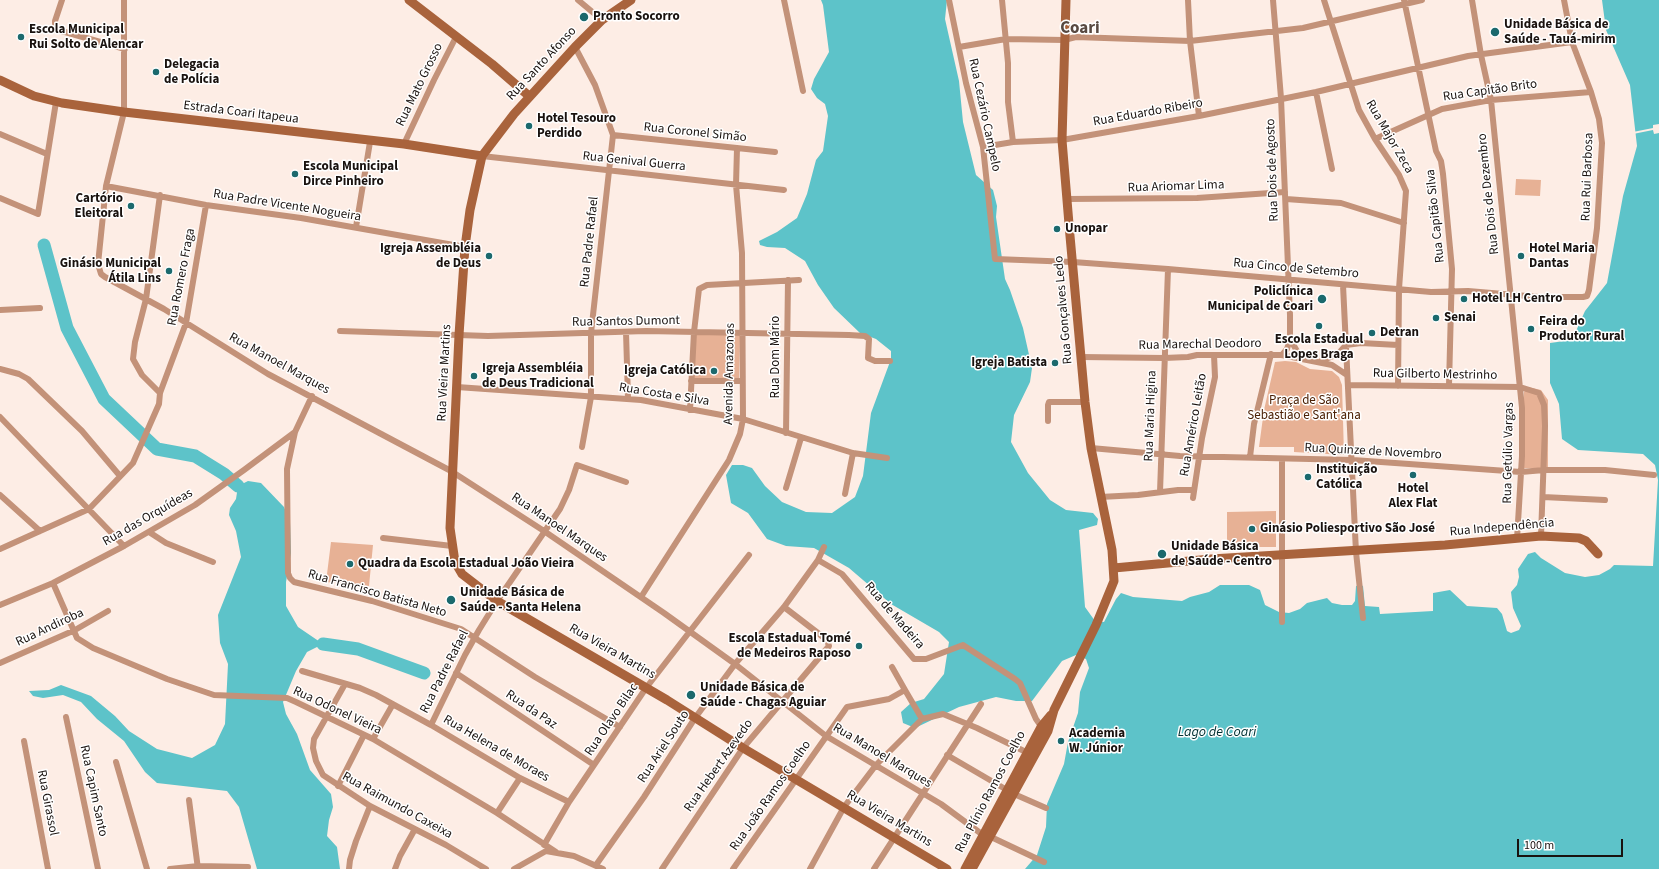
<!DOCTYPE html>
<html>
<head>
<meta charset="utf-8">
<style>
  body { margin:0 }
  #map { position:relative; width:1659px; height:869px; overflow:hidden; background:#fdede5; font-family:"Source Sans 3",sans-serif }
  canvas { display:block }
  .scale { position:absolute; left:1517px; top:839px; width:106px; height:18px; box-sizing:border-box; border:2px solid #19120f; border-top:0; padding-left:5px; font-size:12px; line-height:14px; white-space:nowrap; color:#19120f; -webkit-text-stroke:3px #fff; paint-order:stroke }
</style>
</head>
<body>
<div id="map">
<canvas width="1659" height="869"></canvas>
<div class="scale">100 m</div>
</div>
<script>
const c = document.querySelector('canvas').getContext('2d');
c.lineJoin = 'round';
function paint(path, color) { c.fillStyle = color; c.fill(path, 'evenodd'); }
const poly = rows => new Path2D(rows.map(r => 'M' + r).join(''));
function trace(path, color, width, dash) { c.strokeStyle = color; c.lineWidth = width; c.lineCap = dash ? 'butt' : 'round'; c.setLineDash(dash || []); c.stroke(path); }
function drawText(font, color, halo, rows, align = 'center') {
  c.font = font + ' "Source Sans 3",sans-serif'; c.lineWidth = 3; c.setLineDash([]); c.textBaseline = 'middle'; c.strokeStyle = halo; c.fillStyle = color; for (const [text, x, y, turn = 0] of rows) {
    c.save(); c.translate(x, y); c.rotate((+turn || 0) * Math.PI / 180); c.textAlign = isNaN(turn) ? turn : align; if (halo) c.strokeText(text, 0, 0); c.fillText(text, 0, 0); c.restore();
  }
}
paint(poly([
  [1516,179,1541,180,1540,196,1515,195],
  [696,334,740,335,739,379,693,379],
  [1285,361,1296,362,1310,369,1332,371,1339,377,1342,385,1344,455,1294,452,1294,447,1259,447,1264,410,1275,362],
  [1528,387,1541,390,1548,400,1548,468,1523,468,1524,392],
  [1276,511,1276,547,1227,547,1227,512],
  [331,542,373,545,369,586,326,582]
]), '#e7b195');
paint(poly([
  [821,0,947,0,945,19,959,81,963,122,976,175,993,190,997,206,996,217,1005,279,1010,290,1023,328,1032,368,1030,382,1014,415,1011,442,1028,473,1050,500,1066,510,1093,513,1098,519,1097,525,1079,530,1085,607,1095,621,1104,622,1116,599,1121,593,1133,597,1182,601,1190,597,1209,592,1220,585,1249,585,1260,590,1265,605,1279,612,1289,613,1300,609,1307,603,1327,598,1332,603,1342,605,1352,605,1355,601,1356,586,1360,585,1363,586,1365,606,1379,607,1380,614,1433,611,1433,593,1450,590,1467,606,1497,608,1502,614,1507,631,1511,633,1519,630,1521,626,1513,608,1511,592,1517,585,1519,577,1518,569,1528,554,1535,552,1541,558,1565,573,1585,577,1599,575,1610,569,1614,565,1653,566,1658,480,1655,465,1643,454,1578,450,1562,439,1559,404,1550,383,1550,343,1572,340,1585,311,1607,283,1623,196,1637,146,1630,85,1606,30,1602,0,1659,0,1659,869,1025,869,1037,855,1046,827,1047,804,1064,764,1068,742,1078,713,1080,692,1089,668,1086,659,1076,655,1062,661,1032,701,1016,701,996,697,959,707,915,728,903,723,901,712,911,703,924,699,944,674,949,642,939,632,891,604,849,568,814,548,786,546,767,539,748,513,731,503,726,475,732,465,743,465,752,468,765,486,782,502,806,512,832,513,855,497,863,476,871,413,891,359,891,351,876,339,860,333,834,308,818,285,805,261,785,248,767,247,760,245,759,241,777,232,797,218,807,194,816,160,823,151,828,116,825,104,817,98,811,89,814,79,829,52,823,5],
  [248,481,261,483,284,507,290,522,291,553,286,582,286,606,298,627,323,644,307,652,296,671,283,702,286,714,297,734,310,770,331,794,333,807,329,820,327,836,337,847,340,869,257,869,239,807,227,791,157,783,145,772,124,741,97,719,81,702,63,695,43,698,33,696,29,691,49,690,61,685,91,696,115,716,129,731,157,749,192,758,215,745,225,724,228,664,220,643,218,615,241,557,236,531,229,515,230,508,236,499,238,486]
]), '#5dc3c9');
paint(poly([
  [1659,124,1659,133,1654,134,1653,130,1633,134,1633,132,1653,128,1653,125]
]), '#fdede5');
trace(poly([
  [44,245,67,328,104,399,157,449,195,456,224,474,238,486],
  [323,644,358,649,424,673]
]), '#5dc3c9', 13);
trace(poly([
  [62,0,55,21,55,28,58,30,125,49],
  [124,0,124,112,106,186,98,264,101,274,105,277,164,309,268,374,451,471,544,531,664,613,735,664,826,736,941,804,983,835],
  [578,0,602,20],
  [784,0,803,91],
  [949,0,966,83,983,147,995,259,1073,262,1168,269,1431,292,1468,291,1539,297,1583,297,1587,296,1589,290,1597,228,1602,143,1599,119,1591,92,1572,42,1564,0],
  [1002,0,1008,63,1008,102,1013,142],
  [1188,0,1190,41,1199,116],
  [1273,0,1281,98,1290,315,1290,339,1287,349,1282,355],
  [1324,0,1359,110,1375,139,1399,175,1406,191,1399,289,1398,386],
  [1404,0,1436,151,1441,161,1443,174,1452,269,1449,385],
  [1472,0,1481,55,1491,100,1522,408,1522,456,1517,539],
  [575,47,595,85,613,135,591,333,591,397,582,447],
  [959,47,1006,39,1064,40,1076,37,1190,41,1303,28,1422,0],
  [1316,92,1332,169],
  [0,134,47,154],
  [613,135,775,152],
  [1375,139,1442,109,1491,100,1591,92],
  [404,144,434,80,456,37],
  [983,147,1013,142,1062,140,1199,116,1316,92,1468,56,1572,42],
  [482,156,784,190],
  [106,186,206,205,301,218,465,247],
  [160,195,146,299,135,342,133,359,142,375,160,393],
  [0,198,38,214,56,102],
  [1067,199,1197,198,1285,192],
  [1286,199,1341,203,1404,223],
  [356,227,370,142],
  [1343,285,1356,552,1363,618],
  [0,310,40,308],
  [340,331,488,336,646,331,849,335,865,336,869,339,868,358,875,361,890,361],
  [626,332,628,398],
  [1290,339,1301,358],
  [1346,345,1361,343,1398,345],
  [1081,357,1164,358,1188,357,1197,355,1282,355,1332,365,1347,375],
  [1321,361,1338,354,1346,345],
  [0,369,19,374,28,379,82,431,120,476],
  [691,381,741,381],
  [1349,385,1520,387,1539,393,1544,405,1545,426,1541,536],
  [457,387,641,400,743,419,853,453,887,458],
  [312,396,295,432,287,469,288,573,290,578,294,582,372,601,461,629,535,677,620,727],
  [690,410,694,332,699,289,707,285,799,280],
  [0,417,124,546],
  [1048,421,1048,405,1049,402,1085,402],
  [786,433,788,280],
  [1091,448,1180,456,1353,460,1521,472,1544,470,1605,470,1654,475],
  [1250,457,1254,424,1271,354],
  [786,488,801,438],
  [1160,492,1168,269],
  [845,494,853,453],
  [0,495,40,531],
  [1100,497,1138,495,1178,490,1194,490],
  [1543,497,1605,500],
  [1193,498,1202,438,1215,377,1214,355],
  [149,532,166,543,213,562],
  [383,538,452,546],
  [0,549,89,509,133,463,159,404,160,393,186,323,206,205],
  [818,560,842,574,914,659,926,659,963,645,1015,679,1020,683,1036,719,1043,729],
  [53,583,77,638,93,648,167,679,214,695,287,698,296,702,373,739,497,813,556,852],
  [641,597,729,460,740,434,743,419,742,253,736,185,737,148],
  [0,605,53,583,124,546,195,505,244,470,295,432],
  [1282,622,1282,459],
  [0,663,75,630,108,611],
  [892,667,905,690],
  [302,671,360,688,376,695,431,725,520,778,569,802],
  [456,673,594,765],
  [345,684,314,739,313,748,316,761,323,775,370,806,446,845,486,869],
  [66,717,98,869],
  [431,725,465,655,479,630,497,601,560,509,569,490,577,465,626,482],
  [373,739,393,704],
  [24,741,48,869],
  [947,755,1007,790],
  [116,762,147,869],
  [338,786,364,735],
  [1014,794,1046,808],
  [189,800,198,869],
  [497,813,520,778],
  [991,837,1044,862],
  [544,845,569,802,646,688,749,555],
  [596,865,644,797,695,718,735,664,784,607,818,560,824,547],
  [170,869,198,866,248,867],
  [349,869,350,860,356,841,370,806],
  [395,869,400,856,415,829],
  [514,869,546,851,574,856,603,869],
  [662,869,743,748,829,646,827,640,784,607],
  [733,869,847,707,889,699,905,690,922,719],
  [810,869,844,807,876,765,922,719,943,714,977,728,1028,753],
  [874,869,981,704]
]), '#c39279', 6);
trace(poly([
  [409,0,492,64,529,96],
  [631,0,602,20,575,47,514,114,482,156,470,210,465,247,459,335,450,528,455,562,462,574,497,601,667,700,743,748,947,869],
  [0,80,34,96,62,103,124,112,404,144,482,156],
  [1114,568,1211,559,1445,545,1541,536,1579,538,1586,541,1598,554],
  [965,869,1041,727,1051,715],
  [972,869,1048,731,1054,710,1096,625,1114,581,1112,550,1091,448,1085,402,1070,236,1062,140,1066,0]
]), '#a9633c', 9);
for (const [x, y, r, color] of [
  [584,17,5,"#1b696d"],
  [1495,32,5,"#1b696d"],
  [21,37,4,"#1b696d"],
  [156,72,4,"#1b696d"],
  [529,126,4,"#1b696d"],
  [295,174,4,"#1b696d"],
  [131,206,4,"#1b696d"],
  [1057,229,4,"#1b696d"],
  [489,256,4,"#1b696d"],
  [1521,256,4,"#1b696d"],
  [169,271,4,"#1b696d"],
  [1322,299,5,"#1b696d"],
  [1464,299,4,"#1b696d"],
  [1436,318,4,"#1b696d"],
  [1319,326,4,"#1b696d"],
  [1531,329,4,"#1b696d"],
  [1372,333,4,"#1b696d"],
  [1055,363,4,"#1b696d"],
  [714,371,4,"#1b696d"],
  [474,376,4,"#1b696d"],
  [1413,475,4,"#1b696d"],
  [1308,477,4,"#1b696d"],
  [1252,529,4,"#1b696d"],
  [1162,554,5,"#1b696d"],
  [350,564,4,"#1b696d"],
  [451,600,5,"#1b696d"],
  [859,646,4,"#1b696d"],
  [691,695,5,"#1b696d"],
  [1061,741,4,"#1b696d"]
]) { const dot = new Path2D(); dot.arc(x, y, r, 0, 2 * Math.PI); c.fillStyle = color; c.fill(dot); trace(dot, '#fff', 1.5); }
drawText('bold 13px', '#19120f', '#fff', [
  ["Pronto Socorro",593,17],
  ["Unidade Básica de",1504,25],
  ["Saúde - Tauá-mirim",1504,40],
  ["Escola Municipal",29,30],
  ["Rui Solto de Alencar",29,45],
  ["Delegacia",164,65],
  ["de Polícia",164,80],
  ["Hotel Tesouro",537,119],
  ["Perdido",537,134],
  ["Escola Municipal",303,167],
  ["Dirce Pinheiro",303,182],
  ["Cartório",123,199,"right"],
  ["Eleitoral",123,214,"right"],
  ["Unopar",1065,229],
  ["Igreja Assembléia",481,249,"right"],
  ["de Deus",481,264,"right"],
  ["Hotel Maria",1529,249],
  ["Dantas",1529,264],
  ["Ginásio Municipal",161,264,"right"],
  ["Átila Lins",161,279,"right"],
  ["Policlínica",1313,292,"right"],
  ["Municipal de Coari",1313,307,"right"],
  ["Hotel LH Centro",1472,299],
  ["Senai",1444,318],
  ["Feira do",1539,322],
  ["Produtor Rural",1539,337],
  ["Detran",1380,333],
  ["Escola Estadual",1319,340,"center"],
  ["Lopes Braga",1319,355,"center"],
  ["Igreja Batista",1047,363,"right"],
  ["Igreja Assembléia",482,369],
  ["de Deus Tradicional",482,384],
  ["Igreja Católica",706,371,"right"],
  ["Instituição",1316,470],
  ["Católica",1316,485],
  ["Hotel",1413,489,"center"],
  ["Alex Flat",1413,504,"center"],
  ["Ginásio Poliesportivo São José",1260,529],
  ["Unidade Básica",1171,547],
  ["de Saúde - Centro",1171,562],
  ["Quadra da Escola Estadual João Vieira",358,564],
  ["Unidade Básica de",460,593],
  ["Saúde - Santa Helena",460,608],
  ["Escola Estadual Tomé",851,639,"right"],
  ["de Medeiros Raposo",851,654,"right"],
  ["Unidade Básica de",700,688],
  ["Saúde - Chagas Aguiar",700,703],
  ["Academia",1069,734],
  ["W. Júnior",1069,749]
], 'left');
drawText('13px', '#19120f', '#fff', [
  ["Rua Santo Afonso",542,64,-47],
  ["Rua Mato Grosso",420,85,-64],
  ["Rua Capitão Brito",1490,91,-8],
  ["Estrada Coari Itapeua",241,113,7],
  ["Rua Eduardo Ribeiro",1148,113,-10],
  ["Rua Cezário Campelo",984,115,78],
  ["Rua Coronel Simão",695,133,6],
  ["Rua Major Zeca",1389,137,60],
  ["Rua Genival Guerra",634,162,6],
  ["Rua Dois de Agosto",1273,170,-92],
  ["Rua Rui Barbosa",1588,177,-88],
  ["Rua Ariomar Lima",1176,187,-2],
  ["Rua Dois de Dezembro",1489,194,-96],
  ["Rua Padre Vicente Nogueira",287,206,9],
  ["Rua Capitão Silva",1436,216,-96],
  ["Rua Padre Rafael",590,242,-84],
  ["Rua Cinco de Setembro",1296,269,5],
  ["Rua Romero Fraga",182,277,-79],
  ["Rua Gonçalves Ledo",1064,310,-95],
  ["Rua Santos Dumont",626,322,-1],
  ["Rua Marechal Deodoro",1200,345,-1],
  ["Rua Dom Mário",776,357,-90],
  ["Rua Manoel Marques",279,364,29],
  ["Rua Vieira Martins",445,373,-87],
  ["Avenida Amazonas",730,374,-89],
  ["Rua Gilberto Mestrinho",1435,375,1],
  ["Rua Costa e Silva",664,395,9],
  ["Rua Maria Higina",1151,416,-88],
  ["Rua Américo Leitão",1194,425,-80],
  ["Rua Quinze de Novembro",1373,452,3],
  ["Rua Getúlio Vargas",1509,453,-89],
  ["Rua das Orquídeas",148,518,-30],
  ["Rua Manoel Marques",559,528,34],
  ["Rua Independência",1502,528,-5],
  ["Rua Francisco Batista Neto",377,594,16],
  ["Rua de Madeira",894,616,49],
  ["Rua Andiroba",50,628,-25],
  ["Rua Vieira Martins",612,652,30],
  ["Rua Padre Rafael",445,672,-63],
  ["Rua da Paz",531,710,34],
  ["Rua Odonel Vieira",337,711,25],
  ["Rua Olavo Bilac",612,720,-56],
  ["Rua Ariel Souto",664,747,-57],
  ["Rua Helena de Moraes",496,749,30],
  ["Rua Manoel Marques",882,756,31],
  ["Rua Hebert Azevedo",719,766,-55],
  ["Rua Capim Santo",93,791,78],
  ["Rua Plínio Ramos Coelho",991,792,-62],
  ["Rua João Ramos Coelho",771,796,-55],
  ["Rua Girassol",47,803,79],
  ["Rua Raimundo Caxeixa",397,806,29],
  ["Rua Vieira Martins",889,819,31]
]);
drawText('13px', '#4b2005', '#fff', [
  ["Praça de São",1304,401],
  ["Sebastião e Sant'ana",1304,416]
]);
drawText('italic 14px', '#003133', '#fff', [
  ["Lago de Coari",1217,733]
]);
drawText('bold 17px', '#584941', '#fff', [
  ["Coari",1080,29]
]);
</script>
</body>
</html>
